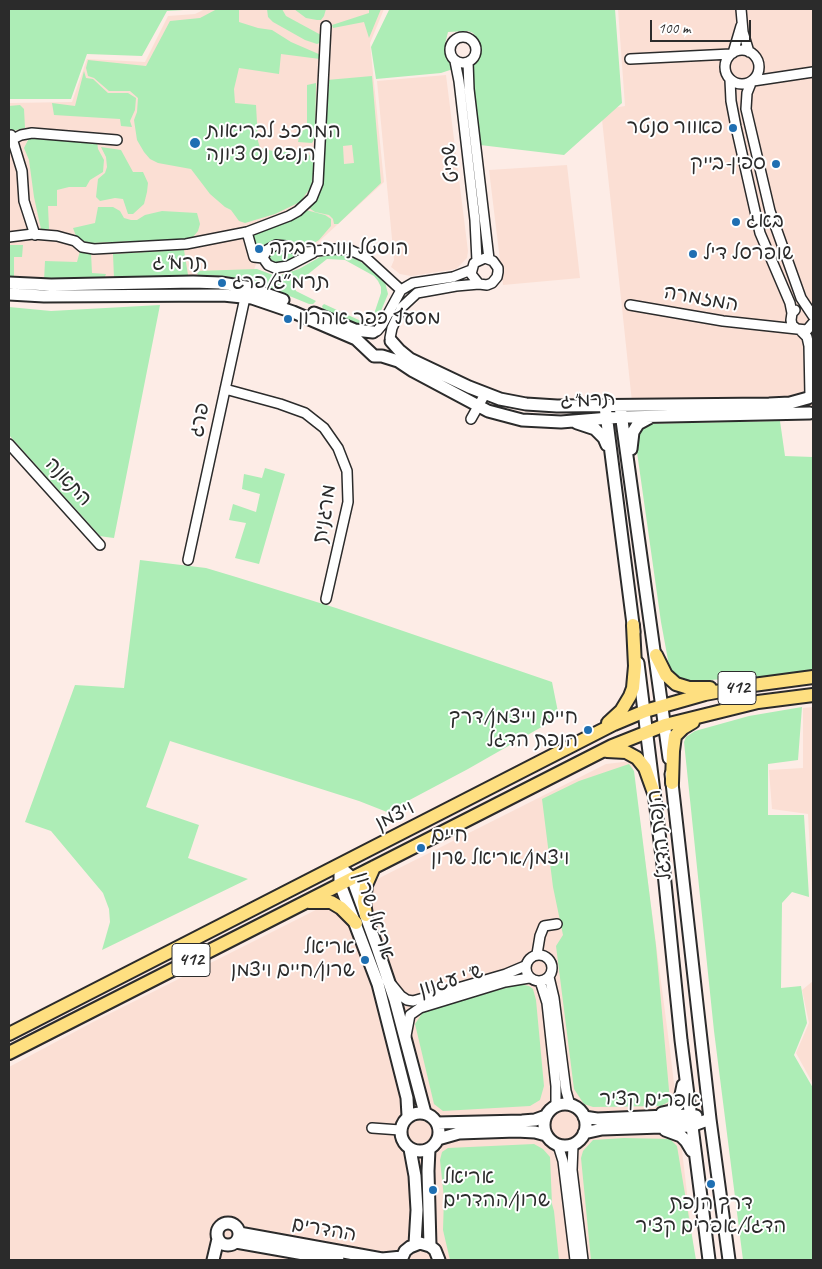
<!DOCTYPE html>
<html>
<head>
<meta charset="utf-8">
<style>
  body { margin:0 }
  #map { position:relative; width:822px; height:1269px; overflow:hidden; background:#fdece6; font-family:Caveat,sans-serif }
  canvas { display:block }
  .frame { position:absolute; inset:0; border:10px solid #2b2b2b; pointer-events:none }
  .scale { position:absolute; left:650px; top:20px; width:101px; height:22px; box-sizing:border-box; border:2px solid #2b2b2b; border-top:0; padding-left:6px; font-size:15px; line-height:18px; white-space:nowrap; color:#2b2b2b; -webkit-text-stroke:4px #fff; paint-order:stroke }
</style>
</head>
<body>
<div id="map">
<canvas width="822" height="1269"></canvas>
<div class="frame"></div>
<div class="scale">100 m</div>
</div>
<script>
const c = document.querySelector('canvas').getContext('2d');
c.lineJoin = 'round';
function paint(path, color) { c.fillStyle = color; c.fill(path, 'evenodd'); }
const poly = rows => new Path2D(rows.map(r => 'M' + r).join(''));
function trace(path, color, width, dash) { c.strokeStyle = color; c.lineWidth = width; c.lineCap = dash ? 'butt' : 'round'; c.setLineDash(dash || []); c.stroke(path); }
function drawText(font, color, halo, rows, align = 'center') {
  c.font = font + ' Caveat,"Playpen Sans Hebrew",sans-serif'; c.lineWidth = 4; c.setLineDash([]); c.textBaseline = 'middle'; c.strokeStyle = halo; c.fillStyle = color; for (const [text, x, y, turn = 0] of rows) {
    c.save(); c.translate(x, y); c.rotate((+turn || 0) * Math.PI / 180); c.textAlign = isNaN(turn) ? turn : align; if (halo) c.strokeText(text, 0, 0); c.fillText(text, 0, 0); c.restore();
  }
}
paint(poly([
  [205,9,384,9,370,43,384,182,314,246,276,243,262,248,252,275,149,276,31,280,9,277,9,103,72,102,87,59,145,62,168,16,195,14],
  [618,9,813,9,813,417,634,421,601,110,625,106],
  [446,75,468,251,467,258,456,269,411,276,400,274,391,267,394,260,377,81],
  [567,165,580,278,503,285,489,170],
  [813,707,813,908,808,814,772,809,769,770,803,768,803,708],
  [632,761,670,1050,695,1260,9,1260,9,1067,93,1022,606,764],
  [813,981,813,1084,796,1053,809,1023,802,990]
]), '#fbdfd4');
paint(poly([
  [9,9,200,9,167,11,142,56,87,54,71,99,9,99],
  [217,9,239,9,239,22,258,28,272,30,291,42,321,55,320,59,281,54,279,74,239,68,234,89,235,103,256,105,258,141,260,148,273,151,308,153,315,163,311,187,300,202,275,214,245,223,239,221,231,210,225,207,210,194,191,169,158,163,150,159,144,152,137,140,134,120,137,112,138,98,130,91,109,91,94,78,88,76,86,68,88,60,146,66,170,21,200,18],
  [267,9,282,9,286,16,321,35,322,42,317,44,305,40,273,22,268,17],
  [294,9,326,9,324,16,321,20,317,20,306,18],
  [369,9,381,9,369,38,364,22,333,28,332,25,369,13],
  [391,9,615,9,622,103,564,155,480,145,471,66,478,60,479,41,473,33,468,31,448,32,445,44,447,56,453,69,441,73,376,79,371,47,389,10],
  [84,71,86,78,93,79,108,93,128,93,136,98,135,110,130,121,132,127,121,126,120,119,54,115,52,103,75,106],
  [372,76,381,183,338,224,334,224,333,219,329,215,315,212,309,208,321,191,323,180,327,80],
  [352,145,354,163,344,164,343,146],
  [316,83,315,138,312,143,298,142,300,132,304,130,307,123,307,85],
  [20,105,24,109,25,128,9,132,9,106],
  [34,137,97,141,98,149,104,160,103,172,90,180,86,187,69,187,57,190,57,206,48,206,49,229,41,229,34,197,29,160,24,148,29,138],
  [101,147,121,150,133,172,143,172,148,183,147,192,144,204,133,214,128,214,123,199,115,198,100,201,96,197,98,179,105,173,107,167,106,157],
  [98,207,113,207,120,211,124,218,131,220,137,220,145,215,162,211,197,213,200,224,198,231,193,237,186,239,91,243,83,241,76,236,73,228,95,223],
  [306,210,325,215,331,219,331,226,319,240,311,245,306,245,278,239,259,247,253,244,251,235,297,217],
  [9,245,23,245,22,257,14,257,14,278,9,277],
  [280,249,296,254,297,256,281,263,276,263,268,259,268,254,273,250],
  [184,250,188,275,114,278,113,254],
  [80,251,91,253,92,273,106,274,104,279,44,281,45,261,77,262],
  [334,254,343,255,358,260,381,276,385,282,388,294,378,318,373,324,365,326,353,324,323,309,322,306,324,304,361,321,365,321,374,314,381,293,381,287,378,281,374,276,345,260,327,259,297,283,295,288,296,291,316,301,313,304,309,304,265,286,226,276,198,275,196,271,257,269,273,275,281,275,299,269,320,257],
  [160,305,114,538,106,537,100,536,9,435,9,307,51,311],
  [780,421,785,456,813,457,813,671,761,677,692,681,678,679,670,671,661,622,635,438,643,424],
  [265,468,285,474,259,564,235,558,246,523,229,520,233,504,256,512,260,494,242,489,244,474,262,478],
  [140,560,206,568,236,577,336,608,552,682,559,717,468,769,387,812,359,801,170,741,146,807,199,825,188,858,248,879,102,950,110,922,109,909,103,893,51,831,25,822,75,685,124,688],
  [802,707,798,760,768,764,768,815,804,815,809,897,792,892,782,903,781,988,801,986,807,1023,794,1055,813,1088,813,1260,743,1260,714,1031,684,742,686,737,695,731,749,716],
  [629,764,634,771,656,946,670,1101,661,1106,593,1107,584,1104,574,1089,556,946,563,935,553,887,542,799,579,781],
  [519,984,529,986,533,989,536,1000,544,1086,540,1100,530,1106,443,1111,434,1104,415,1024,423,1012],
  [624,1138,670,1139,677,1146,696,1260,591,1260,581,1158,583,1151,593,1140],
  [534,1144,543,1149,550,1157,552,1204,554,1211,559,1260,450,1260,443,1230,444,1198,440,1160,442,1152,448,1148]
]), '#adedb6');
const street = poly([
  [741,9,743,32,749,52],
  '450 50a13 13 0 1 1 26 0a13 13 0 1 1-26 0Z',
  '725 67a17 17 0 1 1 34 0a17 17 0 1 1-34 0Z',
  [733,53,741,26],
  [630,59,731,54],
  [455,61,459,81,475,220,477,261],
  [468,62,469,89,489,259],
  [730,80,731,101,736,127,760,233,790,303,792,313],
  [753,81,813,72],
  [751,83,747,93,746,109,770,211,801,298,813,316],
  [11,135,22,171,24,201,35,235],
  [13,139,21,135,32,133,117,140],
  [247,232,254,257,263,258],
  [9,237,33,234,57,236,75,241,82,247,94,249,186,244,247,232,289,216,298,211,312,198,318,183,326,26],
  [263,258,267,250,276,245,286,246,307,252,335,249,350,250,365,257,401,290],
  [263,258,268,265,275,268,281,267,288,266,313,253],
  [630,305,723,321,797,329],
  [795,310,792,313,791,320,792,325,797,329,807,330,813,323],
  [377,331,382,325,401,290,413,283,453,277,471,270],
  [801,331,807,337,809,346,810,396],
  [390,338,392,328,402,307,417,293,456,286,479,284,487,285,492,283,497,277,498,272,498,268,493,261,485,258,474,263,471,274,479,284],
  [225,389,280,404,305,413,324,428,338,448,347,471,348,502,326,599],
  [471,419,485,394],
  [9,444,100,545],
  [188,560,246,293],
  [537,954,540,936,544,926,557,924],
  '526 968a13 13 0 1 1 26 0a13 13 0 1 1-26 0Z',
  [549,977,554,998,566,1091,570,1105],
  [540,981,547,1003,556,1086,556,1106],
  [392,985,401,996,407,1000,413,1001,506,974,525,966],
  [406,1036,410,1015,420,1008,505,982,529,978],
  [372,1128,400,1130],
  [558,1145,563,1161,575,1260],
  [573,1145,572,1170,583,1260]
]);
const secondary = poly([
  [9,283,51,285,193,282,221,283,246,287,283,300],
  [9,294,44,296,223,295,252,298,293,312,356,339,374,356,382,356,398,361,413,371,488,411,522,420,561,422,622,417,810,413],
  [314,313,355,330,373,332],
  [391,341,399,350,410,359,469,387,500,399,526,404,557,406,769,404,790,403,808,398],
  [605,406,634,632],
  [620,406,669,758],
  [577,423,595,429,604,438,607,445],
  [631,449,633,432,638,424,649,418],
  [638,663,664,873,681,1040,709,1260],
  [671,774,710,1119,729,1260],
  [339,866,352,878,377,947,395,1000,425,1113],
  [340,875,340,884,378,984,407,1098,408,1116],
  '544 1125a21 21 0 1 1 42 0a21 21 0 1 1-42 0Z',
  '401 1132a19 19 0 1 1 38 0a19 19 0 1 1-38 0Z',
  [662,1113,671,1111,679,1104,683,1085],
  [584,1117,597,1119,690,1115,696,1116],
  [437,1123,522,1121,535,1120,546,1116],
  [665,1130,681,1136,686,1141,692,1151],
  [584,1133,602,1129,691,1126,710,1119],
  [438,1139,459,1133,516,1131,535,1132,546,1135],
  [410,1149,415,1176,417,1210,415,1244],
  [429,1149,428,1171,430,1246],
  '217 1234a11 11 0 1 1 22 0a11 11 0 1 1-22 0Z',
  [239,1233,382,1259,402,1257],
  [236,1242,338,1260],
  [213,1260,218,1239],
  [401,1260,405,1251,410,1247,420,1243,430,1246,435,1250,439,1260]
]);
const primary = poly([
  [656,655,666,675,676,684,689,688,710,688],
  [608,723,621,711,630,696,633,688,635,666,633,625],
  [607,751,626,752,637,758,645,768,654,793],
  [672,783,673,751,675,736,683,728,693,722],
  [309,902,331,902,341,908,356,923],
  [366,915,364,902,366,885,374,867],
  [9,1034,614,724,645,711,705,694,753,685,813,677],
  [9,1053,612,746,665,725,758,702,813,695]
]);
trace(street, '#2b2b2b', 12);
trace(secondary, '#2b2b2b', 15);
trace(primary, '#2b2b2b', 16);
trace(street, '#fff', 9);
trace(secondary, '#fff', 11);
trace(primary, '#fedf80', 12);
for (const [x, y, r, color] of [
  [733,128,5,"#1f6fb2"],
  [195,143,6,"#1f6fb2"],
  [776,164,5,"#1f6fb2"],
  [736,222,5,"#1f6fb2"],
  [259,249,5,"#1f6fb2"],
  [693,254,5,"#1f6fb2"],
  [222,283,5,"#1f6fb2"],
  [288,319,5,"#1f6fb2"],
  [588,730,5,"#1f6fb2"],
  [421,848,5,"#1f6fb2"],
  [365,960,5,"#1f6fb2"],
  [711,1184,5,"#1f6fb2"],
  [433,1190,5,"#1f6fb2"]
]) { const dot = new Path2D(); dot.arc(x, y, r, 0, 2 * Math.PI); c.fillStyle = color; c.fill(dot); trace(dot, '#fff', 2); }
for (const [x, y, w] of [
  [737,688,38],
  [191,960,38]
]) { const box = new Path2D(); box.roundRect(x - w / 2, y - 16.5, w, 33, 4); c.fillStyle = '#fff'; c.fill(box); trace(box, '#2b2b2b', 1); }
drawText('bold 19px', '#2b2b2b', null, [
  ["412",737,688],
  ["412",191,960]
]);
drawText('20px', '#2b2b2b', '#fff', [
  ["פאוור סנטר",723,128,"right"],
  ["המרכז לבריאות",206,132],
  ["הנפש נס ציונה",206,155],
  ["ספין-בייק",766,164,"right"],
  ["באג",746,222],
  ["הוסטל נווה רבקה",269,249],
  ["שופרסל דיל",703,254],
  ["תרמ״ג/פרג",232,283],
  ["מסעף כפר אהרון",298,319],
  ["חיים וייצמן/דרך",578,718,"right"],
  ["הנפת הדגל",578,741,"right"],
  ["חיים",431,836],
  ["ויצמן/אריאל שרון",431,859],
  ["אריאל",355,948,"right"],
  ["שרון/חיים ויצמן",355,971,"right"],
  ["אריאל",443,1178],
  ["שרון/ההדרים",443,1201],
  ["דרך הנפת",711,1204,"center"],
  ["הדגל/אפרים קציר",711,1227,"center"]
], 'left');
drawText('20px', '#2b2b2b', '#fff', [
  ["שביט",451,163,-97],
  ["תרמ\"ג",180,264],
  ["המזמרה",701,299,10],
  ["תרמ\"ג",588,401,-3],
  ["פרג",200,420,-78],
  ["התאנה",68,482,47],
  ["מרגנית",325,514,-81],
  ["ויצמן",395,816,-27],
  ["הנפת הדגל",660,835,-97],
  ["אריאל שרון",374,916,72],
  ["ש\"י עגנון",451,981,-17],
  ["אפרים קציר",650,1100,1],
  ["ההדרים",324,1230,10]
]);
</script>
</body>
</html>
